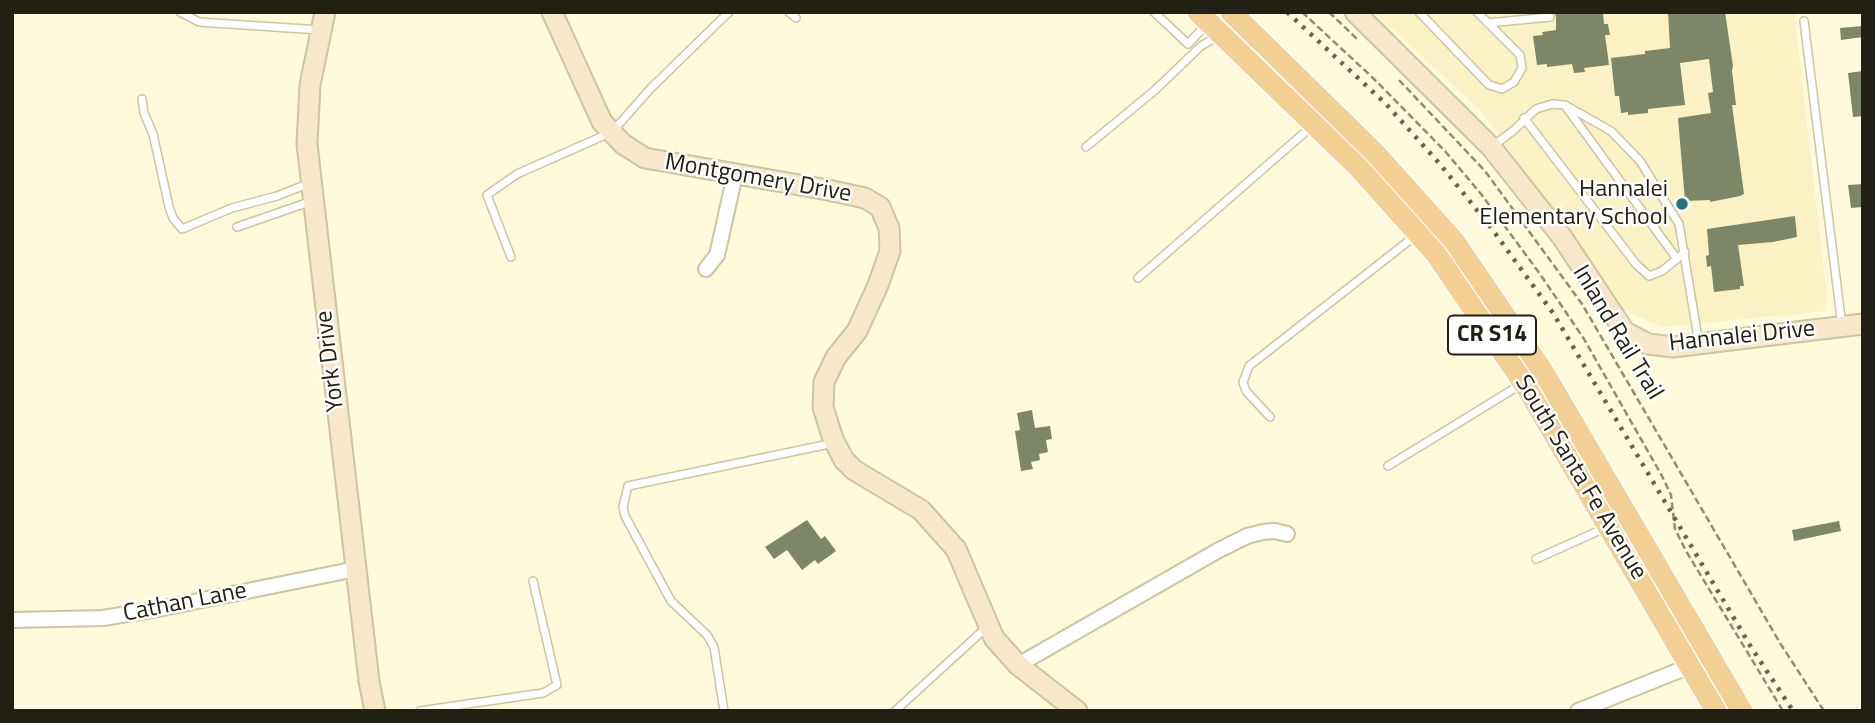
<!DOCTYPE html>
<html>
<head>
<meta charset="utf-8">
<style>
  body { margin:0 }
  #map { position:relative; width:1875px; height:723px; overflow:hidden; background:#fffadc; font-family:"Titillium Web",sans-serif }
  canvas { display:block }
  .frame { position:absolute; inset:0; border:14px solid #222012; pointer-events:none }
</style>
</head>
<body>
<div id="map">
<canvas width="1875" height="723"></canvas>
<div class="frame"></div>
</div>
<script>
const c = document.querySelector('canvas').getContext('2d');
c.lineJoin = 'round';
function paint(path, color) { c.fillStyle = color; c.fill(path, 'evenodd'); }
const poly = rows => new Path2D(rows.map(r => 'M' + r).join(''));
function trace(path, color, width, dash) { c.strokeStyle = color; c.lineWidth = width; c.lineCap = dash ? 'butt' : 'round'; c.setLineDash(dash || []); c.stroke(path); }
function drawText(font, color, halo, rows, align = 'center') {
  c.font = font + ' "Titillium Web",sans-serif'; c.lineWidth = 5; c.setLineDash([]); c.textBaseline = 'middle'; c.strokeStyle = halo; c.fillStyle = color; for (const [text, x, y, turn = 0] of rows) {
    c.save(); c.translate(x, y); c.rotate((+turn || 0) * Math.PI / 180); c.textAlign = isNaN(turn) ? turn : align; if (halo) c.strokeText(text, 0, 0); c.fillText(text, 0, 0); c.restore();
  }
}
paint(poly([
  [1374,12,1794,12,1827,296,1825,311,1662,327,1622,309,1482,112]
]), '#faf2c5');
paint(poly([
  [1554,12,1603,12,1604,24,1608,24,1610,35,1605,35,1609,65,1584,68,1585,72,1574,73,1572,64,1547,67,1547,64,1537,65,1533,36,1543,35,1542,32,1556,30,1556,16],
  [1668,12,1725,12,1733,66,1732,71,1736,105,1732,105,1744,194,1740,196,1710,202,1710,200,1685,201,1678,118,1711,113,1708,93,1713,92,1709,59,1680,63,1685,105,1648,109,1648,113,1628,115,1628,112,1621,113,1619,96,1615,96,1611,58,1645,54,1645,51,1670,48],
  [1863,26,1863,37,1841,40,1840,28],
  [1863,71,1863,116,1853,117,1848,73],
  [1863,184,1863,207,1851,208,1848,185],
  [1795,216,1797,237,1773,242,1738,245,1744,286,1740,286,1740,289,1714,292,1711,266,1707,267,1706,256,1709,255,1707,229],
  [1032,410,1035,428,1050,426,1052,439,1046,440,1048,452,1039,454,1040,460,1031,462,1033,469,1021,471,1015,431,1020,430,1017,413],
  [807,520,821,539,825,536,836,551,818,564,815,560,802,570,787,550,774,559,765,547],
  [1839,521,1841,531,1794,541,1792,530]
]), '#7d8666');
const lane = poly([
  [180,12,199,22,320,30],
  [789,12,796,18],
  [1154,12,1188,44,1206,25],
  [1419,12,1489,85,1502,89,1514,82,1522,68,1520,55,1477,12],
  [1804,21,1842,326],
  [1488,23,1550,17],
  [142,99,144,113,153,134,169,207,173,218,182,229,232,208,277,196,310,183],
  [1566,107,1677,259],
  [1524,118,1636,264,1649,276,1662,271,1685,252],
  [1493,146,1514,130,1536,109,1552,104,1565,105,1611,131,1640,161,1679,224,1699,344],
  [1086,147,1154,91,1201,46,1218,36],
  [237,227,312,201],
  [511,257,487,195,517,174,612,132,651,88,729,12],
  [1138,278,1311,127],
  [1270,417,1246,391,1243,382,1249,366,1415,236],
  [1388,466,1520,385],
  [1536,559,1605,528],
  [420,711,543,693,557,685,533,581],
  [724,711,714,647,707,635,671,601,625,516,623,507,628,486,834,443],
  [895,711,988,626]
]);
const street = poly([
  [706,269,717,255,735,175],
  [12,620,103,618,158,609,356,569],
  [1018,665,1219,550,1247,536,1263,532,1275,531,1287,534],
  [1578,711,1690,666]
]);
const secondary = poly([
  [325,12,310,85,307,144,369,681,375,711],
  [552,12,602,122,623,144,645,158,828,190,865,198,880,207,889,228,890,251,878,285,857,331,836,357,824,382,823,407,833,439,844,460,854,470,921,510,956,549,994,638,1018,665,1077,711],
  [1355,12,1491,147,1562,237,1625,332,1648,344,1673,347,1863,324]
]);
const primary = poly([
  [1198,12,1359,168,1436,254,1525,385,1716,711],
  [1231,12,1375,153,1454,241,1544,373,1742,711]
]);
trace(lane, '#cbc5a1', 10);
trace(street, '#cbc5a1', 18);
trace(secondary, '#cbc5a1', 23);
trace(primary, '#fff', 24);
trace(poly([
  [1302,12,1373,78,1445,151,1481,194,1540,274,1584,339,1662,476,1671,495,1675,529,1686,551,1783,711],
  [1329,12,1357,39],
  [1399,80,1485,171,1582,304,1780,643,1824,711]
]), '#908d77', 2.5, [7, 3.5]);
trace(lane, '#fff', 7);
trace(street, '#fff', 14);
trace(secondary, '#f8e7ca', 19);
trace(primary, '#f1cf95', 21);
trace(poly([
  [1287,12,1386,104,1439,163,1489,225,1553,313,1751,647,1793,711]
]), '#666350', 4.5, [3.5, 7]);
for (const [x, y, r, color] of [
  [1682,204,7,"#277179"]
]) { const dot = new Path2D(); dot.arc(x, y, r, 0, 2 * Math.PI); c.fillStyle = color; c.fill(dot); trace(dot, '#fff', 2.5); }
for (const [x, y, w] of [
  [1492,335,88]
]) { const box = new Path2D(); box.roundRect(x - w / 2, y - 19.5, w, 39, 5); c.fillStyle = '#fff'; c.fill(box); trace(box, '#222012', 2); }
drawText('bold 23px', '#222012', null, [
  ["CR S14",1492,335]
]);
drawText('24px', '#222012', '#fff', [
  ["Montgomery Drive",758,179,10],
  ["Inland Rail Trail",1617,333,59],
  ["Hannalei Drive",1742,337,-6],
  ["York Drive",331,361,-97],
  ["South Santa Fe Avenue",1580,478,59],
  ["Cathan Lane",185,603,-11]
]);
drawText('24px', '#222012', '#fff', [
  ["Hannalei",1668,190],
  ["Elementary School",1668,218]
], 'right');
</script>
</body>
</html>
